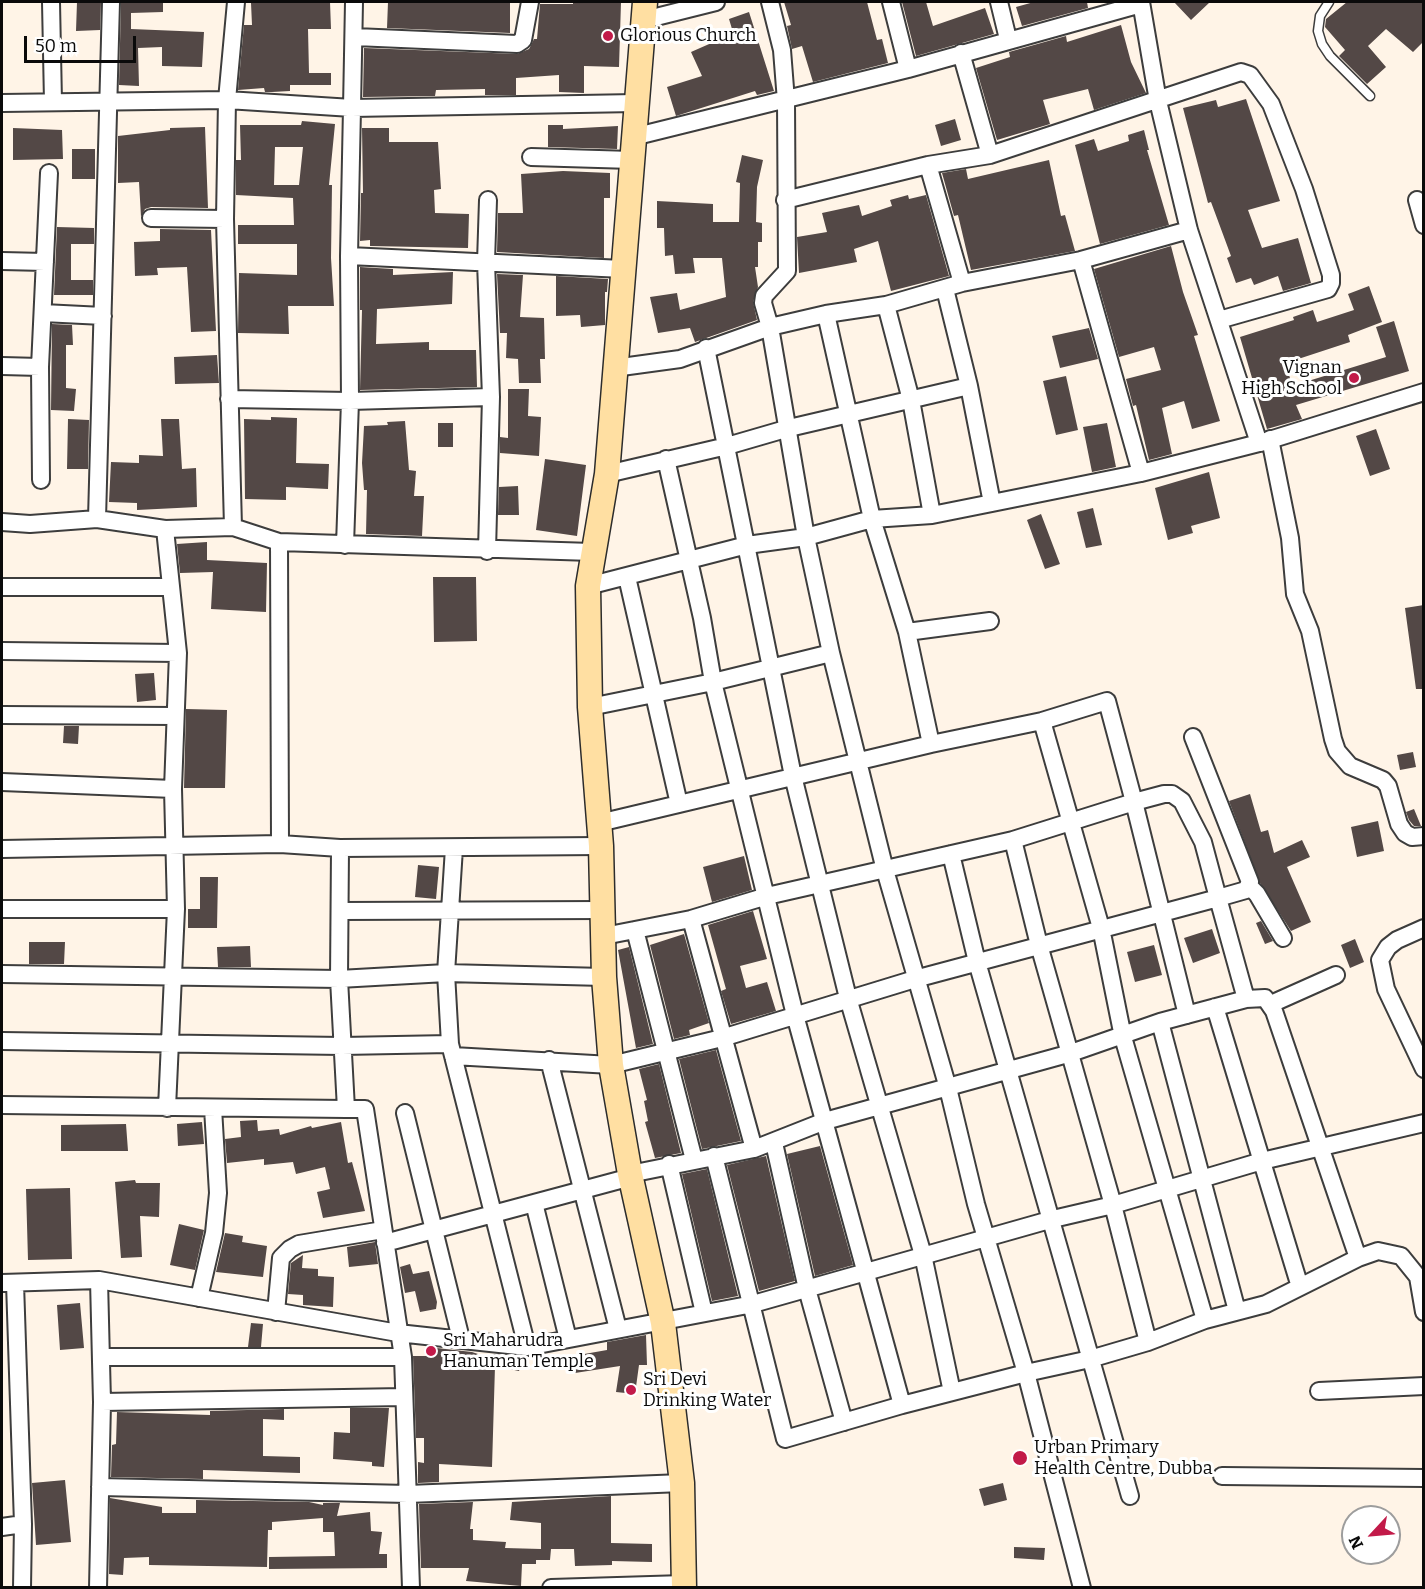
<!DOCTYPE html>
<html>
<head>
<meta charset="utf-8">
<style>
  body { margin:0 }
  #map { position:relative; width:1425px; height:1589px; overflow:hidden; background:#fff4e7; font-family:Bitter,serif }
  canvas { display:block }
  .frame { position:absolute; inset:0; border:3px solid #0a0a0a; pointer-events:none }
  .north { position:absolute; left:1341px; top:1505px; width:60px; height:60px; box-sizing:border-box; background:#fff; border:2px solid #9d9d9d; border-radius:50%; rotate:244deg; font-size:16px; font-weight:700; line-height:24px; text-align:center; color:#0a0a0a }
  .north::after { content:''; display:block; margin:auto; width:21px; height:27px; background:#c21a49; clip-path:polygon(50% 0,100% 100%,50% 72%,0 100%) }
  .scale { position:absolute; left:24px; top:36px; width:112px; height:27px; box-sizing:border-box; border:3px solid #0a0a0a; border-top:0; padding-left:8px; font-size:18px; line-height:21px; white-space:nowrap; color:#0a0a0a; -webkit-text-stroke:4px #fff; paint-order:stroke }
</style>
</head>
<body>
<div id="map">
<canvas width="1425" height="1589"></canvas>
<div class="frame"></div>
<div class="north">N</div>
<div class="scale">50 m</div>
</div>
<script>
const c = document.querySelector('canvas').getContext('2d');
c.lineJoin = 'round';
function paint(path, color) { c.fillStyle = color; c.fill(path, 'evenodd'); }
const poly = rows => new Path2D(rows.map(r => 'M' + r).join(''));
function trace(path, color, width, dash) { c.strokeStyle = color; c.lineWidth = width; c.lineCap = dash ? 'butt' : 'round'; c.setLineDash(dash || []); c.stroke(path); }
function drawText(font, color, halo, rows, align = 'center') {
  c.font = font + ' Bitter,serif'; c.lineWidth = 6; c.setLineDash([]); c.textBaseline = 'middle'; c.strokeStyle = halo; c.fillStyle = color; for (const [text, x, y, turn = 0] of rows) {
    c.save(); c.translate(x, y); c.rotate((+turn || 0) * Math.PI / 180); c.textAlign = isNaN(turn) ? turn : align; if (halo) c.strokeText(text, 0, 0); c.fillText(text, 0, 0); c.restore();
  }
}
paint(poly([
  [77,2,101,2,100,30,76,31],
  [121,2,163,2,163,12,131,13,131,29,204,32,202,67,162,66,162,47,138,48,139,86,119,85],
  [330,2,331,29,308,29,309,73,331,73,331,85,290,85,290,91,272,92,265,92,264,88,238,90,244,25,252,25,251,3],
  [388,2,510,2,510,33,387,28],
  [573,2,621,2,619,67,584,66,584,93,559,92,559,75,516,78,516,95,485,95,485,89,436,90,435,96,363,97,364,48,517,54,529,49,534,39,537,39,540,4,573,4],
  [784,2,867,2,877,40,882,39,888,63,813,82,802,46,792,49,787,26,791,25],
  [902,2,926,2,933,26,985,8,994,34,916,56],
  [1034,2,1087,2,1088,8,1022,26,1016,7],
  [1174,2,1210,2,1191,20],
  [1347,2,1424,2,1424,41,1413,52,1386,29,1368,46,1386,67,1367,84,1339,56,1345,50,1325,27,1326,19],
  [749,12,774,91,757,95,755,91,676,116,667,87,702,76,691,52,716,41,714,36,732,29,729,19],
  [1121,25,1131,62,1146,93,1094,110,1088,89,1043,100,1050,124,997,140,976,68,1010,57,1009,52,1066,36,1067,42],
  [1246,99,1280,201,1248,210,1262,248,1298,238,1311,283,1283,291,1278,276,1254,285,1251,278,1236,283,1227,258,1231,256,1211,202,1208,203,1183,108,1216,100,1218,107],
  [955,119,961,140,941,146,935,125],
  [302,121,335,124,329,185,332,185,331,258,334,306,288,306,289,334,238,333,239,273,297,275,297,244,238,244,238,225,294,225,293,198,236,195,236,160,241,160,240,125,301,125],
  [275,147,303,147,299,185,274,185],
  [548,125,563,125,563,129,618,126,617,149,548,147],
  [205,127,208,208,151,207,145,209,141,217,139,182,118,183,118,136,170,130,170,128],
  [13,128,62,130,63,159,13,160],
  [362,128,389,128,389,142,438,142,441,189,434,190,435,213,469,214,468,248,370,246,370,240,360,241,361,193,363,193],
  [1144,130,1149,150,1147,150,1169,225,1100,244,1075,145,1094,139,1098,151,1129,141,1128,135],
  [72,149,95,149,95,179,72,179],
  [742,155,763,160,757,187,756,222,762,223,762,242,758,242,758,267,755,267,758,287,753,302,757,320,695,342,690,328,658,333,650,297,677,293,680,310,726,297,722,258,693,258,695,273,675,274,673,255,665,256,664,228,657,228,657,201,713,204,713,222,739,222,740,183,736,182],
  [1049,160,1061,216,1065,215,1075,251,971,270,958,215,954,216,942,173,966,169,968,179],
  [563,171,610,173,610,198,604,198,604,258,497,252,498,213,523,213,521,174],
  [908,195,909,199,926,195,949,276,891,291,878,241,854,249,857,262,799,273,797,237,827,232,822,213,859,205,862,216,892,206,890,200],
  [57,227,94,228,94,244,71,244,71,280,93,280,93,295,54,295],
  [160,229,211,230,216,331,191,332,187,267,157,268,158,275,135,276,134,242,160,241],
  [1171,246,1183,292,1198,335,1194,336,1220,421,1192,429,1184,401,1162,408,1172,454,1149,460,1136,405,1133,406,1126,379,1161,370,1154,347,1119,357,1094,269],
  [360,267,393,269,393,275,453,272,452,304,377,309,376,344,429,342,429,350,476,350,477,387,360,390,362,310,360,310],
  [497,274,523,275,520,317,544,318,545,359,540,359,541,383,519,383,518,359,506,358,507,333,500,333],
  [556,276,608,279,607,292,605,292,605,325,581,327,580,315,556,316],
  [1369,286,1382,322,1348,335,1350,342,1286,363,1292,386,1386,357,1376,327,1394,321,1409,371,1296,405,1302,419,1267,429,1240,337,1294,320,1293,317,1313,310,1317,322,1354,310,1348,294],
  [52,324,72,325,73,345,66,345,66,388,76,389,74,411,51,410],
  [1089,328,1098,359,1060,368,1052,336],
  [217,355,219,383,175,384,174,357],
  [1066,376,1078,430,1056,435,1043,381],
  [508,389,529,389,528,416,541,417,539,456,500,453,500,437,508,438],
  [271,417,297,418,296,463,329,464,328,489,286,487,286,500,245,499,244,419,271,420],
  [68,419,89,420,88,469,67,469],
  [161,419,179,419,182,469,196,468,197,507,137,510,137,503,109,502,111,462,139,463,139,455,163,456],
  [405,421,409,470,416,471,414,496,424,496,422,536,366,534,367,490,364,490,362,463,364,426,388,425,387,422],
  [438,423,453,423,453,447,438,447],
  [1107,423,1116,467,1092,472,1083,427],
  [1376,429,1390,469,1370,476,1356,436],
  [545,459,586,465,577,536,536,530],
  [1209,472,1220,518,1191,526,1193,533,1168,540,1155,488],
  [518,486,519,515,498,515,499,487],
  [1093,508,1102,545,1086,548,1077,512],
  [1041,514,1060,564,1045,569,1027,520],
  [207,542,207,560,267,563,266,612,211,609,213,572,180,573,177,544],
  [433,577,476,577,477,641,434,642],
  [1424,605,1424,689,1416,689,1405,608],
  [154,673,156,700,137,702,135,674],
  [186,709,227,710,225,788,184,788],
  [64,726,79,726,78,744,63,743],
  [1413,752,1416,767,1400,770,1397,755],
  [1250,794,1261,832,1268,830,1274,853,1302,840,1310,857,1287,867,1311,922,1291,931,1260,883,1229,801],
  [1414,809,1421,826,1414,826,1409,820,1406,812],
  [1378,821,1384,851,1357,857,1351,827],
  [744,856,752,890,712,902,703,867],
  [418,865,439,867,436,899,415,897],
  [200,877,218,877,217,928,188,928,188,909,200,909],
  [753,911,767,959,740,966,746,988,767,982,776,1011,731,1024,721,991,726,989,708,925],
  [1261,921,1273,941,1265,944,1256,923],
  [1212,929,1220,953,1193,963,1184,938],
  [684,934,709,1023,689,1030,690,1035,674,1039,650,945],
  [1355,939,1364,962,1350,968,1341,945],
  [29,942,65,942,64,964,29,964],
  [1154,945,1162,975,1135,982,1127,952],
  [250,946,251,967,218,967,217,947],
  [629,947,653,1044,636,1048,618,950],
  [716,1050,741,1141,702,1149,679,1059],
  [659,1064,681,1153,655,1158,645,1122,648,1121,644,1101,647,1100,639,1069],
  [257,1120,258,1131,279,1129,280,1135,311,1126,312,1128,341,1122,348,1163,352,1162,365,1211,323,1218,317,1192,330,1189,325,1167,296,1174,293,1162,264,1165,264,1159,227,1163,225,1139,241,1137,240,1121],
  [202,1122,204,1144,178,1146,177,1124],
  [126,1124,128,1151,61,1151,61,1125],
  [820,1146,853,1265,815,1276,787,1154],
  [766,1156,795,1281,759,1291,727,1165],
  [707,1169,738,1296,712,1301,682,1174],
  [135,1180,136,1183,160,1183,159,1217,140,1216,142,1257,121,1258,115,1182],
  [70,1188,72,1259,28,1260,26,1189],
  [179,1224,204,1230,195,1270,170,1265],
  [225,1233,243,1236,242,1242,267,1246,263,1277,216,1272],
  [375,1242,378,1264,349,1267,347,1247],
  [303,1255,302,1268,318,1269,318,1276,334,1277,333,1307,303,1305,303,1295,288,1294,291,1263],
  [410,1264,413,1274,429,1271,437,1302,436,1309,420,1312,415,1291,405,1293,400,1267],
  [80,1303,84,1348,60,1350,57,1305],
  [251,1323,263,1324,261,1347,248,1347],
  [646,1335,647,1365,639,1365,635,1394,616,1392,620,1366,575,1373,573,1356,607,1350,607,1342],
  [428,1347,472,1352,484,1356,496,1354,523,1359,519,1371,495,1366,492,1467,439,1464,439,1482,418,1483,418,1462,424,1463,424,1438,416,1438,413,1356,427,1356],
  [350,1408,389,1408,384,1467,372,1466,372,1462,333,1459,334,1432,350,1433],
  [284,1409,284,1420,263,1419,263,1456,300,1457,300,1473,203,1470,203,1479,111,1477,112,1445,116,1444,117,1412,210,1415,210,1411],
  [65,1480,71,1542,36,1545,32,1483],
  [1003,1483,1007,1500,984,1506,979,1489],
  [611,1496,611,1543,652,1544,652,1562,612,1561,612,1565,575,1566,574,1549,544,1549,551,1549,550,1560,536,1560,536,1564,522,1564,521,1586,466,1581,469,1568,421,1568,419,1504,473,1502,470,1529,473,1529,473,1540,506,1542,505,1548,541,1549,541,1523,510,1520,512,1502],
  [110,1498,162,1507,162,1513,196,1513,196,1500,309,1502,323,1505,323,1503,340,1503,337,1516,370,1512,371,1531,382,1532,379,1554,387,1554,387,1568,269,1569,269,1557,335,1556,334,1532,323,1532,323,1518,272,1522,272,1530,268,1530,267,1567,149,1565,149,1557,124,1558,123,1575,109,1574],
  [1014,1547,1045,1548,1044,1560,1014,1558]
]), '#534846');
const lane = poly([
  [1329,2,1320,16,1318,31,1322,44,1330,56,1370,96]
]);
const street = poly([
  [51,2,53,102],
  [236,2,227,100,352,108,354,2],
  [770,2,782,50,786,101,787,271,764,296,763,303,770,327,826,314,872,519,932,515,992,503,969,386,945,289],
  [891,2,908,69],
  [999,2,1008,39],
  [644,20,716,2],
  [355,37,517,44,523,40,530,2],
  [961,53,990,155],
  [2,103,227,100,225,219,233,527],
  [633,137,908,69,1141,4],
  [531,157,632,160],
  [928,165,962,283],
  [785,200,928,165,990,155,1241,72,1250,75,1271,104,1304,189,1331,275,1331,283,1328,289,1219,320],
  [1417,200,1424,225],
  [151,218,225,219],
  [1081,260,1141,473],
  [2,261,45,262],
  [623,269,349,256,352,108,636,103],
  [886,305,911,400,932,515],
  [43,313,103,316],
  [826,314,886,305,962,283,1081,260,1189,230],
  [706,348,793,776,848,998,923,1255,952,1392],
  [2,366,40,367],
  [614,368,680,359,770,327,806,537,831,653,885,870,948,1088,976,1204,1026,1373,1082,1588],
  [229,399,350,401,349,256],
  [1270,439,1290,538,1295,594,1310,631,1333,739,1337,751,1350,766,1383,780,1388,786,1399,824,1405,833,1412,837,1424,836],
  [1260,443,1424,392],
  [666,459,702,618,713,682,795,1015,902,1405],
  [607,474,727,446,789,428,969,386],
  [41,480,40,367,49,173],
  [992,503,1141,473,1259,443,1189,230,1158,101,1141,2],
  [97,519,111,2],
  [2,522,30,524,97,519,165,529,233,527,279,542,592,552],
  [165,529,178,653,173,789,176,909,167,1108],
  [279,542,280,844,340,848,339,979,346,1109,365,1109,403,1357,411,1588],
  [345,545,350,401,491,397],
  [487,551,491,397,486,262,488,200],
  [627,577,679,804],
  [588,586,747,545,806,537,872,519,907,632,931,744],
  [2,587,171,587],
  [907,632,990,621],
  [2,651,178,653],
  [590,707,713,682,831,653],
  [2,715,175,716],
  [1042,721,1101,928,1123,1037,1205,1320],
  [2,782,173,789],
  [599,823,931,744,1042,721,1107,701,1134,802,1164,794,1172,794,1182,801,1203,842,1218,898,1246,890,1250,882,1193,737],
  [1013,840,1134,802,1187,1015],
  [340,848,601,846],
  [454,848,446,973,450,1044,527,1347],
  [2,849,280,844],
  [951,854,977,962,1130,1496],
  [1249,886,1257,894,1283,938],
  [2,909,176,909],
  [340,911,603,910],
  [691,919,754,1149],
  [1424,928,1397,940,1388,947,1380,960,1386,989,1424,1069],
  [635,930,694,1160],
  [604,936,691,919,767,896,1013,840,1039,945,1113,1205,1148,1342],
  [2,974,339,979,446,973,604,977],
  [1271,1004,1336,975],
  [1215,1007,1300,1287],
  [2,1041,342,1046,450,1044],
  [453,1056,611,1065,722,1038,915,979,1218,898,1246,999],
  [549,1060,618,1329],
  [2,1105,346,1109],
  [405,1113,461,1339],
  [774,1143,807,1289,844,1422],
  [714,1156,785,1439,902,1405,1026,1373,1090,1359,1148,1342,1205,1320,1266,1304,1358,1258],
  [669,1164,704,1313],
  [630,1174,754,1149,825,1121,1071,1053,1160,1022],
  [534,1203,568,1339],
  [385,1243,631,1177],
  [2,1283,99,1280,398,1333,527,1347,753,1304,1053,1219,1113,1205,1262,1161,1424,1123],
  [15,1283,23,1524,22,1588],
  [199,1298,214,1233,218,1193,213,1108],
  [1237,1311,1160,1022,1246,999,1265,998,1274,1011,1358,1258,1378,1251,1401,1256,1418,1277,1424,1312],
  [276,1312,281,1258,290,1249,299,1244,383,1230],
  [101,1357,403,1357],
  [1319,1391,1424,1386],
  [102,1402,404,1397],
  [1222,1476,1424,1478],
  [100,1487,408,1494,682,1483],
  [2,1527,23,1524],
  [98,1588,102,1402,99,1280],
  [551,1588,684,1584]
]);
const secondary = poly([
  [645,2,607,474,588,586,590,707,601,846,604,977,611,1065,630,1174,663,1323,682,1483,684,1588]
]);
trace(lane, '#3d3d3d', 11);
trace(street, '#3d3d3d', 20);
trace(secondary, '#2c2c2c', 27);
trace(lane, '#fff', 8);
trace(street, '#fff', 16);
trace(secondary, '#ffdfa2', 24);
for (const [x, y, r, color] of [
  [608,36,6,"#c21a49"],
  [1354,378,6,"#c21a49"],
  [431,1351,6,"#c21a49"],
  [631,1390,6,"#c21a49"],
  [1020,1458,8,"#c21a49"]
]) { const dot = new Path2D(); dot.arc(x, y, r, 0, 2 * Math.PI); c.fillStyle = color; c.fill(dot); trace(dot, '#fff', 2); }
drawText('18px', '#0a0a0a', '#fff', [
  ["Glorious Church",620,36],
  ["Vignan",1342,368,"right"],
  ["High School",1342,389,"right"],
  ["Sri Maharudra",443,1341],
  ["Hanuman Temple",443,1362],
  ["Sri Devi",643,1380],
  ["Drinking Water",643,1401],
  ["Urban Primary",1034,1448],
  ["Health Centre, Dubba",1034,1469]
], 'left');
</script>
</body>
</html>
